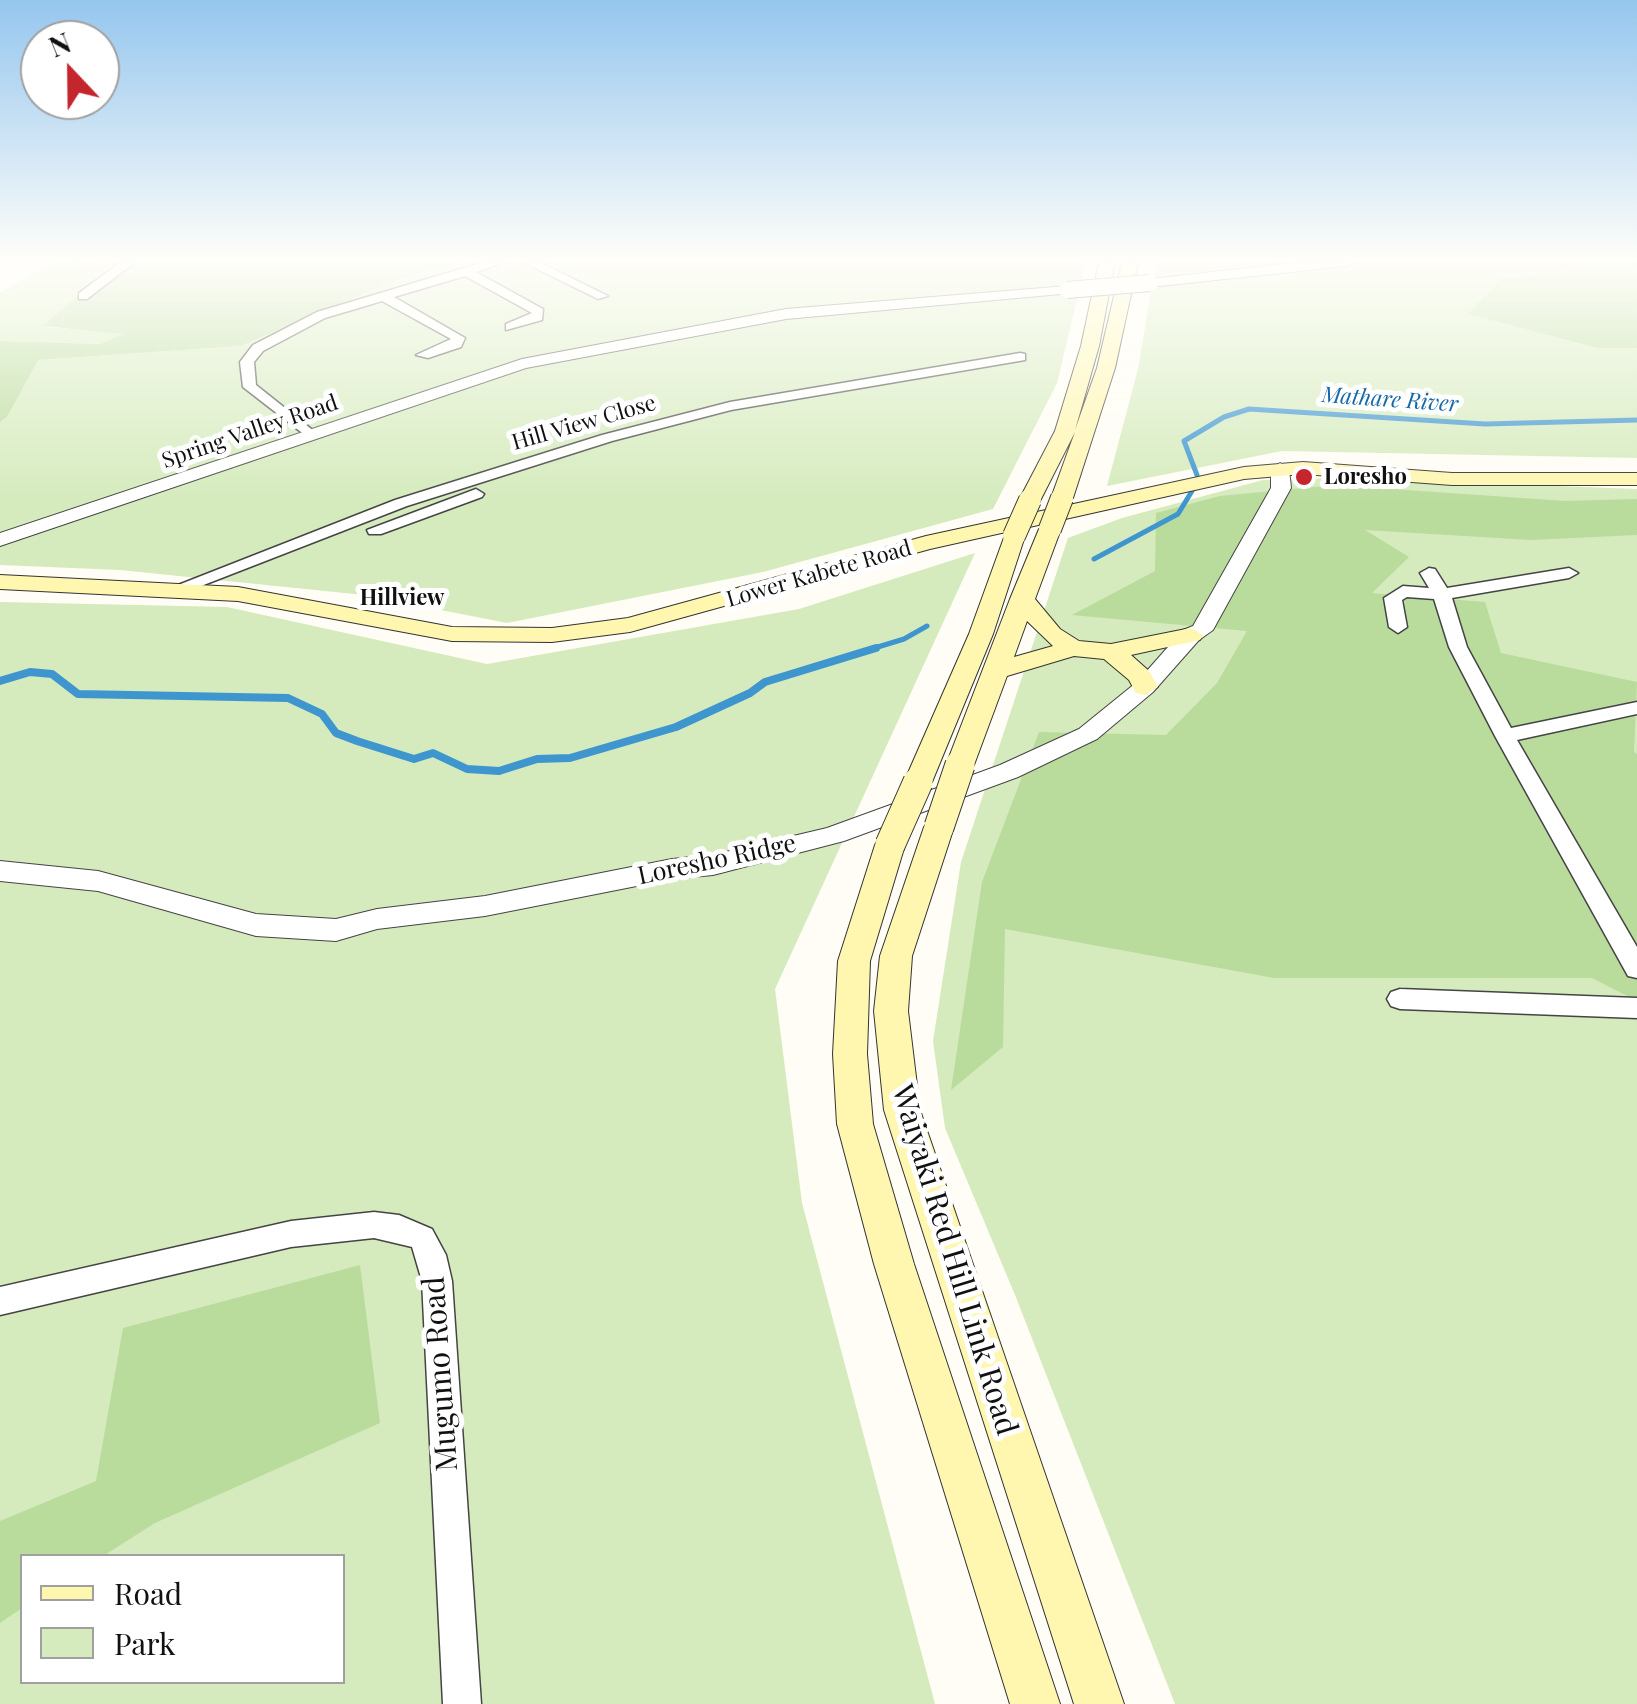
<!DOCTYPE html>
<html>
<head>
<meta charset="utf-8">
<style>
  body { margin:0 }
  #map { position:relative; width:1637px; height:1704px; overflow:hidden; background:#fffdf5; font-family:"Playfair Display",serif }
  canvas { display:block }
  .legend { position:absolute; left:20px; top:1554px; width:325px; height:130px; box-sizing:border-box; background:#fff; border:2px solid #a0a0a0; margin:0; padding:12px 18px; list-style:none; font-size:30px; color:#111 }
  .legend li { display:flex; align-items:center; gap:20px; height:50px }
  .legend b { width:50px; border:2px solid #a0a0a0 }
  .north { position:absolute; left:20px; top:20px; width:100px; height:100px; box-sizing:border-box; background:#fff; border:2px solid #a0a0a0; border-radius:50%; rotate:338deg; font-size:28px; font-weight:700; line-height:40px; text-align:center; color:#111 }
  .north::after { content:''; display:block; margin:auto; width:35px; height:45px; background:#c4262e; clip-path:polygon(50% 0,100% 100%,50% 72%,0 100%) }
</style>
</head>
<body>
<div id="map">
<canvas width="1637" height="1704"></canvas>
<ul class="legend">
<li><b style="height:12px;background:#fff6b0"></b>Road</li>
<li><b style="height:28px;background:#d5ebbd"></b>Park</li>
</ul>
<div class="north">N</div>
</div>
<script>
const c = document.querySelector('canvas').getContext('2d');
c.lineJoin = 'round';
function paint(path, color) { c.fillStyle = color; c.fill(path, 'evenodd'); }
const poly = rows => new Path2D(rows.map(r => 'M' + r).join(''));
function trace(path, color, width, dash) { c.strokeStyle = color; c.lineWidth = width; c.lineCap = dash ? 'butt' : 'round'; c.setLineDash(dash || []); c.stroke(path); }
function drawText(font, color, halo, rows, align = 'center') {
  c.font = font + ' "Playfair Display",serif'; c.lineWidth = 10; c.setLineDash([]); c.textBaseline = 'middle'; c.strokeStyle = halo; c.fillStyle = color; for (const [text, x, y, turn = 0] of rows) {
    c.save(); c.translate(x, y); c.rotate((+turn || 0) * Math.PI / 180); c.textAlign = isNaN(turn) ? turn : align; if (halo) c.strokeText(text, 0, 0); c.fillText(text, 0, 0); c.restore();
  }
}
paint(poly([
  [51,262,116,263,45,327,126,333,100,344,0,341,0,293],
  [463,262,1086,262,1057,383,993,509,763,572,507,623,364,595,120,570,0,565,0,422,7,417,37,360,241,346,396,280],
  [1156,262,1637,262,1637,458,1282,451,1107,486,1138,369],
  [1338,478,1637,489,1637,1704,1175,1704,1015,1295,945,1128,933,1041,961,862,1068,538,1122,518,1263,480],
  [975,553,775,989,802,1203,935,1704,0,1704,0,602,227,607,487,664,799,609],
  [22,1556,342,1556,342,1682,22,1682]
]), '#d5ebbd');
paint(poly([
  [112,262,463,262,396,280,241,346,38,360,7,417,0,422,0,341,100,344,123,334,43,326,115,264],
  [1637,262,1637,348,1598,348,1468,314,1501,279],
  [1335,485,1565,501,1637,499,1637,535,1531,540,1365,530,1409,557,1372,593,1485,602,1501,653,1637,682,1634,752,1637,754,1637,1001,1592,978,1274,978,1005,929,1003,1047,951,1090,982,882,1039,732,1166,735,1217,683,1247,631,1072,615,1155,571,1156,513,1220,496],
  [360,1265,380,1423,155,1523,103,1556,22,1556,22,1608,0,1623,0,1521,96,1481,123,1328]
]), '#b9dc9c');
trace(poly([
  [1197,475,1184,441,1224,417,1249,409,1485,424,1637,420],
  [1094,559,1178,514,1192,491],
  [868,650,904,639,927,626]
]), '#3f96cf', 5);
trace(poly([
  [0,681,30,672,52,674,78,694,288,698,322,714,336,733,357,741,414,759,433,753,467,769,499,771,537,759,570,758,676,727,750,693,765,682,876,648]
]), '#3f96cf', 8);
const minor = poly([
  [121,262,135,262,87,299,79,299,79,293,121,262],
  [484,262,504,262,476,272,543,309,542,320,506,330,506,324,532,313,465,276,394,297,465,338,461,347,428,358,416,355,451,339,382,301,325,318,263,351,254,362,256,385,315,432,315,438,310,439,243,387,240,362,253,345,317,312,484,262],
  [523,262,539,262,608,296,598,299,523,262],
  [1020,353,1025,354,1025,360,731,410,612,441,407,506,183,593,177,594,168,589,395,500,602,435,730,402,1020,353],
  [476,489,484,494,482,497,381,534,369,534,367,530,476,489],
  [1429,568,1435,569,1447,588,1569,568,1578,573,1569,578,1452,598,1467,647,1511,728,1637,702,1637,714,1517,740,1637,947,1637,978,1628,976,1495,736,1449,647,1434,599,1407,597,1402,600,1407,627,1398,633,1389,627,1384,598,1403,586,1429,588,1420,573,1429,568],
  [1400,989,1637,998,1637,1018,1400,1009,1391,1006,1387,999,1391,992,1400,989],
  [374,1212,399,1215,432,1229,446,1255,452,1281,481,1704,443,1704,422,1281,412,1247,374,1238,291,1247,0,1315,0,1287,291,1221,374,1212]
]);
const tertiary = poly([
  [1302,262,1354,262,1347,266,1150,287,1143,283,1150,279,1302,262],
  [1067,286,1074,290,1072,293,786,319,526,368,0,546,0,533,522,359,786,309,1067,286],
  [1280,463,1289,469,1291,488,1213,630,1199,640,1153,692,1097,739,1018,777,844,841,713,875,672,879,485,916,377,929,336,941,256,936,98,891,0,881,0,861,98,871,256,914,336,919,377,909,485,896,672,859,713,855,827,828,1000,765,1079,729,1137,682,1183,630,1193,626,1271,488,1271,469,1280,463]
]);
const secondary = poly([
  [1099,262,1115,262,1099,346,1075,430,1097,368,1122,262,1138,262,1115,368,1073,498,1062,504,1051,498,1075,432,1038,505,1022,505,1019,500,1055,431,1081,346,1099,262],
  [1303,462,1452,473,1637,473,1637,485,1452,485,1303,474,1244,479,1016,530,1025,536,993,634,932,782,928,788,918,791,908,788,904,782,969,634,1006,532,930,549,630,632,552,642,452,641,238,601,0,589,0,575,238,587,452,627,552,628,628,618,926,536,1244,467,1303,462],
  [1050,522,1061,529,1035,599,1060,629,1079,641,1111,644,1191,628,1203,635,1200,640,1131,655,1149,671,1158,687,1145,695,1136,693,1129,680,1104,659,1074,656,1007,676,974,765,970,771,950,771,946,765,1010,599,1039,529,1050,522],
  [1027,621,1053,646,1014,657,1027,621],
  [939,817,949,820,954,827,912,956,908,1011,920,1110,1124,1704,1074,1704,884,1110,874,1011,880,956,924,827,929,820,939,817],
  [890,835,901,838,905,845,870,961,867,1054,873,1124,914,1264,1060,1704,1010,1704,874,1264,837,1124,833,1054,838,961,875,845,879,838,890,835]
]);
trace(minor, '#444', 3);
trace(tertiary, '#444', 2);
trace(secondary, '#333', 2);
paint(minor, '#fff');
paint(tertiary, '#fff');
paint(secondary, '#fff6b0');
const tertiaryBridge = poly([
  [1067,290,1150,283]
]);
const secondaryBridgeFar1 = poly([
  [1050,529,1062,498],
  [1014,536,1030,500]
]);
const secondaryBridge = poly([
  [939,827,960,765],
  [890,845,918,782]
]);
trace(tertiaryBridge, '#444', 18, []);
trace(secondaryBridgeFar1, '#333', 24, []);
trace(secondaryBridge, '#333', 31, []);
trace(tertiaryBridge, '#fff', 16);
trace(secondaryBridgeFar1, '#fff6b0', 22);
trace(secondaryBridge, '#fff6b0', 29);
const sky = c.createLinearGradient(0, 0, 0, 501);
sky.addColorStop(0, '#95c6ee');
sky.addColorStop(0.52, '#fffefa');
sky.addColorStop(1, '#fffefa00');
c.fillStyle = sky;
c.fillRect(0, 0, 1637, 501);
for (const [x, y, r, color] of [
  [1304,477,10,"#c4262e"]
]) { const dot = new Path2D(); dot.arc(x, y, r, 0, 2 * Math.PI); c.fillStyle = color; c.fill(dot); trace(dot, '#fff', 4); }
drawText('italic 22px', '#1768a6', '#fff', [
  ["Mathare River",1390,400,4]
]);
drawText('22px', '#111', '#fff', [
  ["Hill View Close",584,423,-16],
  ["Spring Valley Road",250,432,-19],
  ["Lower Kabete Road",819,574,-16]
]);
drawText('bold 22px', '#111', '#fff', [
  ["Loresho",1324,477]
], 'left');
drawText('bold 22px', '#111', '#fff', [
  ["Hillview",402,598]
]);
drawText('25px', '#111', '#fff', [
  ["Loresho Ridge",717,860,-12]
]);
drawText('30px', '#111', '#fff', [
  ["Waiyaki Red Hill Link Road",954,1260,73],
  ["Mugumo Road",441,1374,-94]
]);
</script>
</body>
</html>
